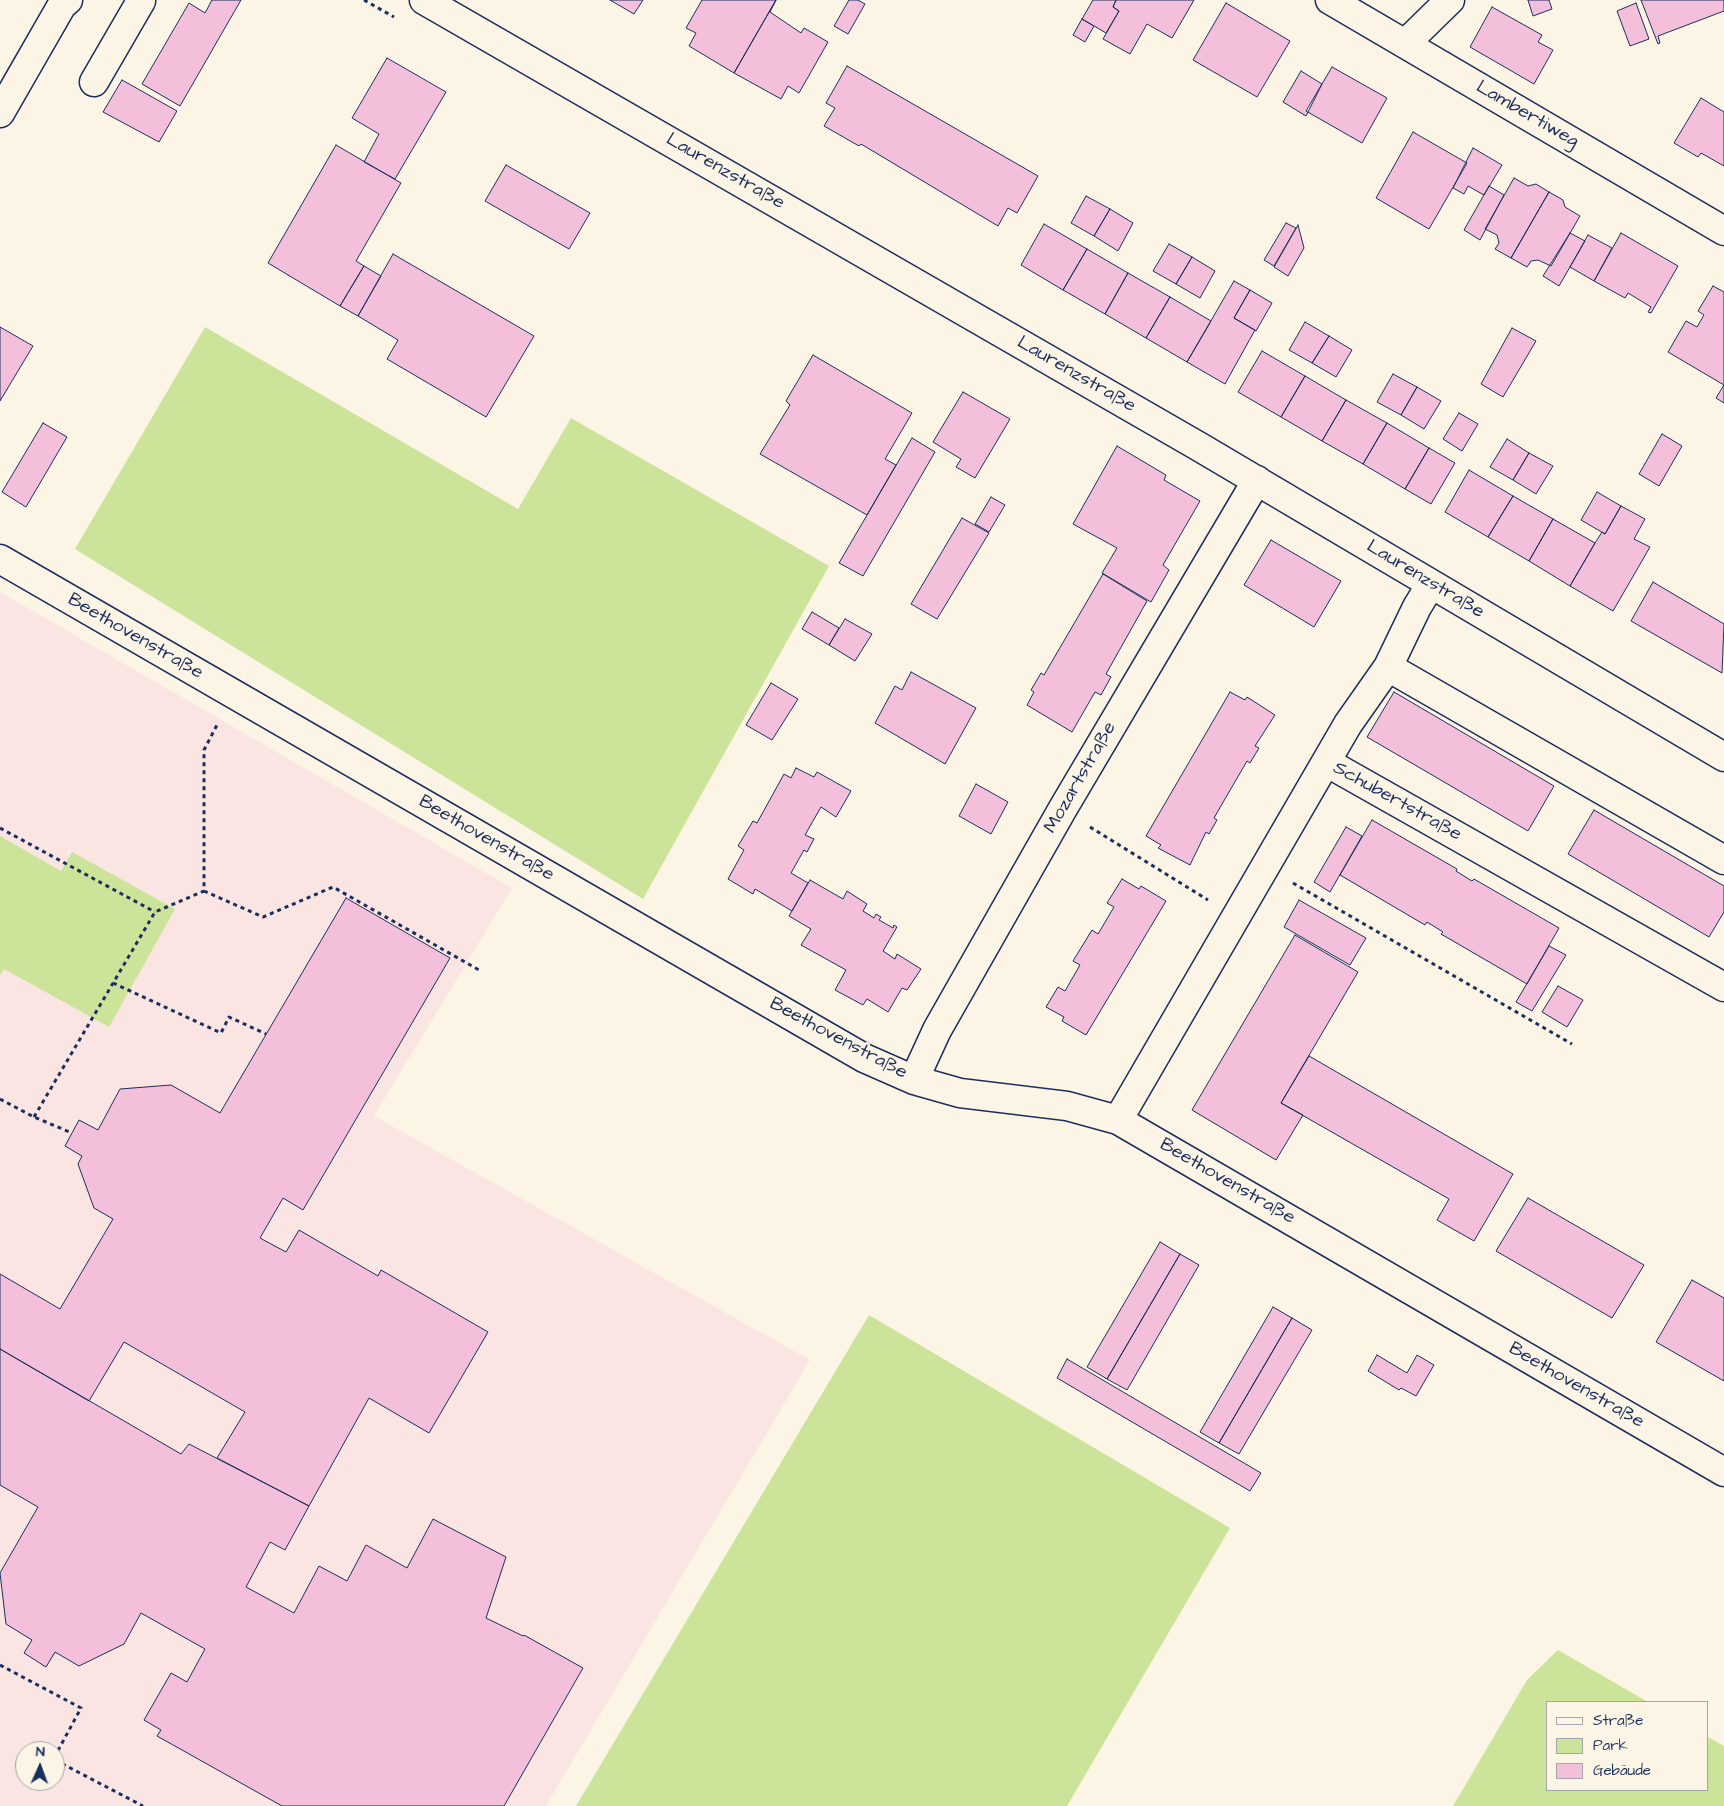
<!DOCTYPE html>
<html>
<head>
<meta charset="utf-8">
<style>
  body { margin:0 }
  #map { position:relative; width:1724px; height:1806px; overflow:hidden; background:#fcf5e5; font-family:"Architects Daughter",sans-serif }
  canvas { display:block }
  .legend { position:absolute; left:1546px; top:1701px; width:162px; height:90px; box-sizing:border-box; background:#fcf5e5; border:1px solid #a2a6af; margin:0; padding:6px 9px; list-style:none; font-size:15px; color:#1b2f5e }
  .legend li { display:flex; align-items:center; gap:10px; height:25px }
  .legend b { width:25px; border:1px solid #a2a6af }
  .north { position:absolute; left:15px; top:1741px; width:50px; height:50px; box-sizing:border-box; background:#fcf5e5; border:1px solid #a2a6af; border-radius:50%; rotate:2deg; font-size:14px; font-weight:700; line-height:20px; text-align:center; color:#1b2f5e }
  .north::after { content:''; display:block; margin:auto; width:18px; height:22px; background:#1b2f5e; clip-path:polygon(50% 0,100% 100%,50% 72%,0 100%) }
</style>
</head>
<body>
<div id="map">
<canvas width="1724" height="1806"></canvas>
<ul class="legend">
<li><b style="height:6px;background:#fcf5e5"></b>Straße</li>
<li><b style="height:14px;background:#cce499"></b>Park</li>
<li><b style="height:14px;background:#f4bfdb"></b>Gebäude</li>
</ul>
<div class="north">N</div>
</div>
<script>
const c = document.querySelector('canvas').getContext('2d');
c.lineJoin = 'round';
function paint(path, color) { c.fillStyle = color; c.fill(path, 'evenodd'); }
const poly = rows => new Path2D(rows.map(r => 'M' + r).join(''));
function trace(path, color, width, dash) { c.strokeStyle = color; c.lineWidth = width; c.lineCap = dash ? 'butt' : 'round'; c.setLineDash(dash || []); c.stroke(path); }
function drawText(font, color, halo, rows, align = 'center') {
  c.font = font + ' "Architects Daughter",sans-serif'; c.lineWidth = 5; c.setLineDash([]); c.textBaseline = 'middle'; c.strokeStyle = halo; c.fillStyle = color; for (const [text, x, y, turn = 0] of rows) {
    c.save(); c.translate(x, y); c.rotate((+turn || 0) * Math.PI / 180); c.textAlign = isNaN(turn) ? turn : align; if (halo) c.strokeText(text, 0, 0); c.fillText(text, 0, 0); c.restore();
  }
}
paint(poly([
  [0,592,512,888,374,1116,810,1360,546,1806,0,1806],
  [25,1751,55,1751,55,1781,25,1781]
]), '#fae5e2');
paint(poly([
  [205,327,518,509,571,418,829,566,643,899,75,549],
  [0,836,61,871,72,852,175,909,109,1027,4,969,0,975],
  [869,1315,1230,1528,1067,1806,576,1806],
  [1558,1650,1648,1702,1548,1702,1548,1790,1708,1790,1708,1737,1724,1746,1724,1806,1453,1806,1527,1680]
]), '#cce499');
const building = poly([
  [212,0,241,0,180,106,142,84,189,3,205,13,212,0],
  [610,0,643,0,634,14,610,0],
  [702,0,776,0,734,73,689,46,696,33,686,28,702,0],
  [776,0,770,12,801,33,804,28,828,42,799,93,788,86,781,99,734,73,776,0],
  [849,0,858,0,865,4,848,34,834,26,849,0],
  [1093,0,1116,0,1113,7,1119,11,1106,33,1082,19,1093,0],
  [1116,0,1194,0,1172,38,1147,24,1130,54,1103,39,1119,11,1113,7,1116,0],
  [1528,0,1549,0,1552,9,1533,16,1528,0],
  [1641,0,1724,0,1724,11,1658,36,1660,43,1658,44,1641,0],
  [1226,3,1290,41,1257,97,1193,60,1226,3],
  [1636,3,1649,39,1630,46,1617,11,1636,3],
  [1492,7,1542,35,1538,42,1553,50,1534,84,1470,47,1492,7],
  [1082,19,1094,26,1085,42,1073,35,1082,19],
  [387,58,446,92,395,179,364,162,379,134,352,118,387,58],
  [847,66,1038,176,1017,213,1008,208,998,226,861,144,859,146,824,126,835,108,826,103,847,66],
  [1332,67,1387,98,1362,143,1306,111,1332,67],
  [1301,71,1322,84,1306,116,1283,102,1301,71],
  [122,80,177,111,159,142,103,112,122,80],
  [1701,98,1724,112,1724,166,1701,153,1698,157,1674,143,1701,98],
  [1413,132,1467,163,1429,229,1376,198,1413,132],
  [336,145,401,183,356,261,364,266,340,306,268,263,336,145],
  [1473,148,1502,165,1484,195,1468,186,1464,194,1453,188,1473,148],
  [506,165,590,213,569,249,485,201,506,165],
  [1514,178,1528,186,1536,184,1549,192,1511,258,1495,249,1499,243,1497,235,1485,229,1514,178],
  [1489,186,1504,195,1480,240,1464,230,1489,186],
  [1549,192,1563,200,1565,207,1580,216,1551,266,1538,260,1531,261,1527,267,1511,258,1549,192],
  [1086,196,1110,209,1094,236,1071,223,1086,196],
  [1110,209,1133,223,1118,251,1094,236,1110,209],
  [1286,223,1296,228,1274,266,1264,260,1286,223],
  [1044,224,1087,249,1063,290,1021,265,1044,224],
  [1298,225,1304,248,1288,276,1274,267,1298,225],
  [1570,233,1585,241,1559,286,1543,276,1570,233],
  [1621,233,1678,266,1651,313,1648,312,1651,307,1628,293,1625,298,1594,281,1621,233],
  [1588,235,1612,248,1594,281,1570,267,1588,235],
  [1169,244,1192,257,1176,284,1153,271,1169,244],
  [1087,249,1128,273,1105,314,1063,290,1087,249],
  [393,254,534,336,486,417,387,359,398,340,358,316,393,254],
  [1192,257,1215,271,1200,298,1176,284,1192,257],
  [364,266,381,276,358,316,340,306,364,266],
  [1128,273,1170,297,1146,338,1105,314,1128,273],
  [1234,281,1250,290,1234,318,1255,330,1225,384,1187,362,1234,281],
  [1713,286,1724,292,1724,385,1668,352,1686,321,1697,327,1704,315,1698,311,1713,286],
  [1250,290,1272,303,1256,331,1234,318,1250,290],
  [1170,297,1211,321,1187,362,1146,338,1170,297],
  [1305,322,1329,336,1312,363,1289,350,1305,322],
  [0,327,33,346,0,401,0,327],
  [1512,328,1536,341,1503,397,1481,384,1512,328],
  [1329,336,1352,350,1336,377,1312,363,1329,336],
  [1262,351,1305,376,1281,417,1238,392,1262,351],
  [813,355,912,413,885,459,896,465,867,515,760,454,790,405,786,401,813,355],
  [1393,374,1417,387,1401,415,1377,402,1393,374],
  [1305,376,1346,400,1322,441,1281,417,1305,376],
  [1724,385,1724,403,1716,398,1724,385],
  [1417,387,1441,401,1424,429,1401,415,1417,387],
  [963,392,1010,419,975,478,956,467,961,459,933,442,963,392],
  [1346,400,1387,423,1363,464,1322,441,1346,400],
  [1459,413,1478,424,1462,451,1443,439,1459,413],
  [43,423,67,437,26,507,2,492,43,423],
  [1387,423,1429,448,1405,489,1363,464,1387,423],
  [1662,434,1682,446,1659,486,1639,474,1662,434],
  [912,438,935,452,863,576,839,563,912,438],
  [1507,439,1529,453,1513,480,1490,467,1507,439],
  [1117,446,1166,475,1164,480,1200,501,1163,565,1169,570,1151,602,1102,573,1117,548,1073,524,1117,446],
  [1429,448,1455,463,1431,504,1405,489,1429,448],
  [1529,453,1553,466,1536,494,1513,480,1529,453],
  [1469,470,1513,496,1488,537,1445,512,1469,470],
  [1597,492,1621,506,1605,534,1581,520,1597,492],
  [1513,496,1553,519,1529,561,1488,537,1513,496],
  [991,497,1005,505,989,532,975,524,991,497],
  [1621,506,1645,519,1634,539,1650,547,1613,611,1570,586,1595,543,1602,532,1605,534,1621,506],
  [962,518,989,533,937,619,911,604,962,518],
  [1553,519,1595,543,1570,586,1529,561,1553,519],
  [1271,540,1341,581,1314,627,1244,585,1271,540],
  [1103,574,1147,601,1106,674,1111,677,1101,695,1095,692,1072,732,1027,705,1034,692,1031,690,1041,673,1044,675,1103,574],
  [1653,582,1724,624,1722,673,1631,621,1653,582],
  [812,612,839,628,829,645,802,629,812,612],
  [845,619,872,634,855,661,829,645,845,619],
  [911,672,976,708,945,764,875,723,895,686,902,690,911,672],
  [771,683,798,699,772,740,746,725,771,683],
  [1230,692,1245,700,1247,697,1275,715,1255,746,1259,748,1250,763,1247,761,1214,818,1217,820,1209,834,1206,832,1190,865,1158,848,1161,845,1146,836,1230,692],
  [1394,692,1554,786,1528,831,1367,737,1394,692],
  [796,768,814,777,817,772,851,791,836,817,821,807,805,835,814,839,807,852,804,850,791,873,808,883,792,911,755,889,753,894,728,879,744,850,738,846,753,821,757,823,784,774,791,778,796,768],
  [976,784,1008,802,991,834,959,816,976,784],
  [1594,810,1724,886,1724,912,1709,937,1568,854,1594,810],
  [1372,820,1457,869,1456,871,1472,881,1474,879,1559,928,1527,984,1441,934,1443,932,1427,922,1425,925,1340,875,1372,820],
  [1346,827,1362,836,1330,892,1314,882,1346,827],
  [1122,879,1139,889,1141,886,1166,901,1086,1035,1062,1021,1064,1017,1046,1007,1058,987,1065,991,1080,965,1073,961,1092,930,1098,934,1114,907,1107,903,1122,879],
  [810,880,843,899,847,891,867,904,863,911,874,918,876,914,881,917,879,920,893,928,894,925,897,927,883,951,895,959,897,954,921,969,907,990,902,988,888,1012,867,999,863,1005,835,990,846,970,801,945,811,929,789,916,810,880],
  [346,898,450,958,303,1210,283,1198,260,1238,286,1252,299,1230,378,1276,381,1270,488,1332,429,1433,369,1398,309,1506,217,1458,245,1412,124,1342,89,1401,0,1349,0,1274,60,1309,113,1219,94,1208,78,1164,82,1156,65,1146,79,1120,98,1130,120,1089,171,1085,220,1113,346,898],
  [1299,900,1366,938,1350,965,1284,927,1299,900],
  [1295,935,1358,972,1281,1103,1303,1115,1276,1160,1192,1110,1295,935],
  [1549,946,1566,955,1532,1011,1516,1002,1549,946],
  [1558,986,1583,1000,1567,1027,1542,1012,1558,986],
  [1309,1056,1513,1174,1474,1241,1437,1220,1449,1199,1281,1103,1309,1056],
  [1528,1198,1644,1265,1612,1318,1496,1251,1528,1198],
  [1160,1242,1180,1254,1107,1379,1087,1367,1160,1242],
  [1180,1254,1199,1265,1127,1390,1107,1379,1180,1254],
  [1692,1280,1724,1298,1724,1381,1656,1342,1692,1280],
  [1273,1307,1292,1318,1219,1443,1200,1432,1273,1307],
  [1292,1318,1312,1330,1239,1454,1219,1443,1292,1318],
  [0,1349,181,1454,189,1444,309,1506,285,1550,270,1542,246,1587,294,1613,319,1566,347,1581,366,1545,407,1568,433,1519,506,1557,486,1618,523,1636,524,1635,583,1668,504,1806,282,1806,157,1736,161,1730,144,1720,171,1673,187,1682,205,1649,141,1613,124,1644,79,1666,55,1652,46,1667,24,1653,32,1640,6,1624,0,1573,38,1507,0,1485,0,1349],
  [1377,1355,1407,1373,1417,1355,1434,1365,1416,1396,1401,1388,1399,1390,1368,1371,1377,1355],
  [1067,1359,1261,1473,1250,1491,1057,1378,1067,1359]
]);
paint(building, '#f4bfdb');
trace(building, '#1b2f5e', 1);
const minor = poly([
  [424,0,1198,446,1724,757],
  [1330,0,1724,231],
  [1406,43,1450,0],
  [94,82,141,1],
  [0,113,62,5,68,0],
  [0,559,864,1058,914,1080,960,1093,1067,1106,1118,1120,1724,1472],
  [1388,667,1724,860],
  [1326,762,1724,987],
  [914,1080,937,1030,1062,810,1257,480],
  [1118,1120,1348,724,1388,667,1417,607,1431,584]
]);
trace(minor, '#1b2f5e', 31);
trace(poly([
  [364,0,394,17],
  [1090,827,1208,900],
  [0,828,155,912],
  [1293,883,1572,1044],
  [204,891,263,917,333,887,479,970],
  [113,983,221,1033,229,1017,266,1034],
  [0,1099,34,1117,72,1133],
  [34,1117,155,912,204,891,204,750,218,723],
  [0,1665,81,1708,55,1756],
  [55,1760,143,1806]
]), '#1b2f5e', 3, [4, 4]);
trace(minor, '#fcf5e5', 28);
drawText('19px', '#1b2f5e', '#fcf5e5', [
  ["Lambertiweg",1527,115,30],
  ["Laurenzstraße",725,172,30],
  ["Laurenzstraße",1076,375,30],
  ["Laurenzstraße",1425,580,31],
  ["Beethovenstraße",135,637,30],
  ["Mozartstraße",1081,778,-60],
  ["Schubertstraße",1397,802,29],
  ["Beethovenstraße",486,839,30],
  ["Beethovenstraße",838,1039,28],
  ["Beethovenstraße",1227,1182,30],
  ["Beethovenstraße",1576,1386,30]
]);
</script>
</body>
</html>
